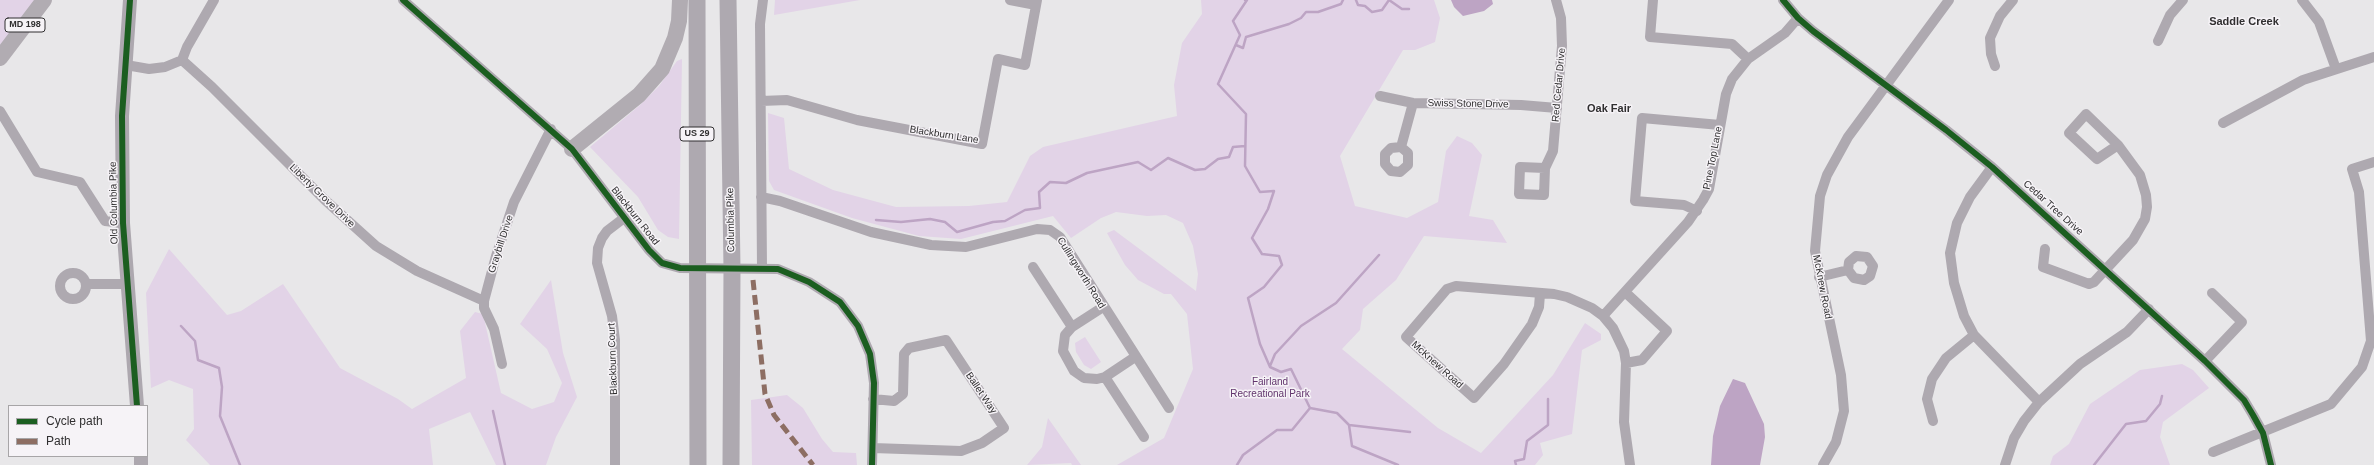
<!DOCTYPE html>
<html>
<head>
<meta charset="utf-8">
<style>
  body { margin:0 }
  #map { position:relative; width:2374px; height:465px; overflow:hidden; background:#e8e7e9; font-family:Helvetica,sans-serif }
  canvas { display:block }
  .legend { position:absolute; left:8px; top:405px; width:140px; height:52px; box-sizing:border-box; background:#f6f3f7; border:1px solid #a7a5a7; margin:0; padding:5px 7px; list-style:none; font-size:12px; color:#302f30 }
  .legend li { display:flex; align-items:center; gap:8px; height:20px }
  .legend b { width:20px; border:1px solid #a7a5a7 }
</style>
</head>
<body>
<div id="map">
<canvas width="2374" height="465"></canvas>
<ul class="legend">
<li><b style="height:5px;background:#1b5e20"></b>Cycle path</li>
<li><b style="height:5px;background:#8d6e63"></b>Path</li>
</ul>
</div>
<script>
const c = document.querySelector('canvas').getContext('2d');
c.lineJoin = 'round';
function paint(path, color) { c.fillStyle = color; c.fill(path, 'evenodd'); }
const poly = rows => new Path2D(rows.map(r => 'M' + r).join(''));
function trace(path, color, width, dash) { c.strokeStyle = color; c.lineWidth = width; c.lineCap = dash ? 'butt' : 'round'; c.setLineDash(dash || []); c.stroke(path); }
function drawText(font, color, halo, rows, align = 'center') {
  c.font = font + ' Helvetica,sans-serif'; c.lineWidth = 3; c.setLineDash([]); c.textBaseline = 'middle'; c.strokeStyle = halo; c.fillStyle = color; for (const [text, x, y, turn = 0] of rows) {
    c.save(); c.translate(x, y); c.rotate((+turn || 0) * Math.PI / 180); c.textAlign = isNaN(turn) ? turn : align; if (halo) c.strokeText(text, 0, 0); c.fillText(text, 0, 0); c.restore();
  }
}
paint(poly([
  [0,0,35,0,0,46],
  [775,0,860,0,774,15],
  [1201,0,1434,0,1440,18,1435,42,1415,50,1403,50,1340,156,1355,206,1407,218,1438,202,1446,151,1457,136,1472,143,1482,155,1469,216,1493,220,1507,243,1424,236,1396,280,1363,309,1360,330,1342,349,1438,428,1481,453,1553,375,1585,323,1601,334,1601,340,1582,350,1572,434,1540,443,1543,455,1535,465,1117,465,1164,438,1193,369,1187,314,1171,294,1164,294,1138,280,1125,265,1107,233,1114,230,1196,291,1198,274,1193,246,1183,223,1166,215,1147,216,1116,212,1101,218,1071,238,1053,216,961,239,919,236,852,218,774,190,769,181,768,113,784,118,789,169,833,190,896,207,969,206,1007,202,1030,156,1043,147,1177,116,1174,85,1182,43,1202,14],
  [682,59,679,239,668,237,658,230,638,197,590,147,640,105,659,86,677,61],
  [169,249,227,315,241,311,283,284,340,368,398,399,412,409,466,378,460,331,475,312,483,314,501,393,532,409,554,402,562,383,547,349,520,324,551,280,563,353,577,397,556,437,546,465,496,465,470,412,429,429,433,465,210,465,186,440,194,429,193,389,169,380,151,388,146,293],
  [1085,337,1101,362,1091,369,1084,365,1076,352,1075,343],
  [2182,364,2193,370,2209,388,2163,422,2160,437,2170,465,2050,465,2053,456,2069,444,2090,404,2140,370],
  [787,395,803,408,822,439,833,452,856,453,857,465,752,465,751,400],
  [1048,418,1081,465,1072,465,1071,463,1027,465,1042,447]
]), '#e2d3e7');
paint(poly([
  [1451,0,1492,0,1493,4,1484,11,1463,16,1454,7],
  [1733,379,1745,383,1764,424,1765,437,1760,465,1711,465,1713,436,1720,406]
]), '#bda4c4');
trace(poly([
  [1245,0,1247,0,1233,21,1240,35,1218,84,1246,114,1245,166,1260,192,1274,191,1268,209,1252,238,1262,254,1279,256,1282,265,1264,287,1248,298,1260,344,1270,367,1281,372,1291,369,1310,408],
  [1356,0,1358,5,1365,6,1372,12,1382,10,1389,0,1402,9,1409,9],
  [1236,45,1243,48,1246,37,1289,24,1301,18,1306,12,1318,12,1341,4,1343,0],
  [876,220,901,222,930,219,945,222,957,232,993,222,1005,221,1025,210,1040,208,1039,192,1050,182,1066,183,1087,173,1138,162,1151,170,1168,158,1195,170,1205,169,1218,159,1229,157,1233,147,1245,146],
  [181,326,195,341,198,360,219,368,222,387,220,416,240,465],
  [1270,366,1275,354,1301,326,1336,303,1379,255],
  [493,411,505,465],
  [1237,465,1243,455,1277,430,1292,430,1310,408,1337,413,1349,425],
  [1398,465,1352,446,1349,425,1410,432],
  [1516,465,1515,461,1524,459,1527,441,1548,425,1548,399],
  [2094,465,2126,424,2146,421,2160,404,2162,396]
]), '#bda4c4', 2.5);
trace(poly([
  [403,0,572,149,649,250,662,263,680,268,778,269,809,282,840,302,858,326,870,354,874,383,872,465],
  [1010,0,1036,5],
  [1653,0,1650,37,1732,44,1748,59],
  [1783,0,1798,18,1813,31,1946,130,1992,167,2205,361,2244,400,2253,415,2263,433,2271,465],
  [2302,0,2319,22,2336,69],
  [2158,41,2170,15,2183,0],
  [182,60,212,87,325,200,376,246,417,271,484,301],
  [126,65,149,69,165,67,182,60,187,47,214,0],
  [1995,66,1991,54,1990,38,2000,16,2013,0],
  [1380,96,1413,103,1521,105,1557,108],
  [761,101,787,100,857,120,982,144,998,59,1025,65,1037,0],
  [0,111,37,172,80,182,105,221,123,223],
  [2223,123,2303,80,2374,57],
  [1401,147,1408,153,1408,165,1400,172,1391,171,1385,164,1385,154,1391,148,1401,147,1413,103],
  [1992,167,1970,197,1957,223,1950,253,1954,283,1964,316,1974,335,2039,402],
  [1545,168,1520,167,1519,194,1544,195,1545,168,1553,151,1562,46,1561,18,1556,0],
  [761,197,780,201,871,232,931,245,966,247,1037,229,1050,230,1060,237,1169,408],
  [1697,211,1684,205,1635,201,1642,118,1720,125],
  [2045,249,2043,267,2089,284,2094,282,2133,240,2145,219,2147,207,2146,195,2140,175,2118,145,2086,114,2069,133,2097,159,2118,145],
  [1033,267,1072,327],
  [762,268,760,24,763,0],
  '60 286a13 13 0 1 1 26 0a13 13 0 1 1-26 0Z',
  [1819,277,1848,270,1854,278,1864,280,1870,276,1873,266,1867,257,1856,256,1849,262,1848,270],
  [86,284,127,284],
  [1625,292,1667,331,1642,360,1626,363],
  [1540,294,1539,307,1532,324,1504,364,1474,398,1406,337,1447,289,1456,286,1554,294,1567,297,1592,308,1603,316,1613,328,1624,351,1626,363,1624,422,1630,465],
  [1103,307,1072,327,1065,335,1063,351,1074,371,1084,378,1097,379,1105,377,1135,357],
  [1603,316,1688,222,1703,200,1709,189,1726,94,1732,79,1748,59,1785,33,1798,18],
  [2205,361,2242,322,2212,293],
  [502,364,494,329,484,308,484,301,496,256,514,202,551,129],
  [1105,377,1144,437],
  [1933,421,1927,399,1932,379,1946,358,1974,335],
  [873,448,961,451,982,443,1004,428,946,340,909,348,904,354,903,394,894,401,873,399],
  [2213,452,2331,404,2362,367,2371,341,2359,192,2352,169,2374,162],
  [615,465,615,340,612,316,597,263,598,248,602,238,607,231,624,218],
  [1823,465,1836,442,1844,411,1841,375,1815,251,1820,196,1827,175,1848,137,1949,0],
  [2005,465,2014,438,2024,421,2039,402,2080,364,2127,332,2149,309]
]), '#aea9b0', 10);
trace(poly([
  [130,0,122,116,123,223,137,406],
  [141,456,141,465]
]), '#ada8af', 14);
trace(poly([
  [0,58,44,0],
  [572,149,639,95,662,69,675,38,679,21,680,0]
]), '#b1acb2', 16);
trace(poly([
  [697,0,698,465],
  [728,0,732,268,731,465]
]), '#aea9b0', 17);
trace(poly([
  [753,280,765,394,774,415,813,465]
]), '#8d6e63', 5, [10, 5]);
trace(poly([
  [130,0,122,116,123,223,137,406],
  [403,0,572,149,649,250,662,263,680,268,778,269,809,282,840,302,858,326,870,354,874,383,872,465],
  [1783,0,1798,18,1813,31,1946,130,1992,167,2205,361,2244,400,2253,415,2263,433,2271,465]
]), '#1b5e20', 6);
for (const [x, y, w] of [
  [25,25,40],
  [697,134,34]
]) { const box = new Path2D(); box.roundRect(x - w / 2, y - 7, w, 14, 3); c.fillStyle = '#f6f3f7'; c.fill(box); trace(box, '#302f30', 1); }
drawText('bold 9px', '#302f30', null, [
  ["MD 198",25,25],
  ["US 29",697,134]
]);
drawText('10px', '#302f30', '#f6f3f7', [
  ["Red Cedar Drive",1559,85,-85],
  ["Swiss Stone Drive",1468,104,1],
  ["Blackburn Lane",944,135,9],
  ["Pine Top Lane",1713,158,-79],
  ["Liberty Grove Drive",322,196,44],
  ["Old Columbia Pike",114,203,-91],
  ["Cedar Tree Drive",2053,208,42],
  ["Blackburn Road",635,216,52],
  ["Columbia Pike",731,220,-91],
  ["Graybill Drive",501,244,-72],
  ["Cullingworth Road",1081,273,58],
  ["McKnew Road",1822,287,79],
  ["Blackburn Court",613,359,-92],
  ["McKnew Road",1437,365,42],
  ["Ballet Way",981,393,56]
]);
drawText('10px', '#61346c', '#f6f3f7', [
  ["Fairland",1270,382],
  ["Recreational Park",1270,394]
]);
drawText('bold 11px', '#302f30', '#f6f3f7', [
  ["Saddle Creek",2244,22],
  ["Oak Fair",1609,109]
]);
</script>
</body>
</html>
